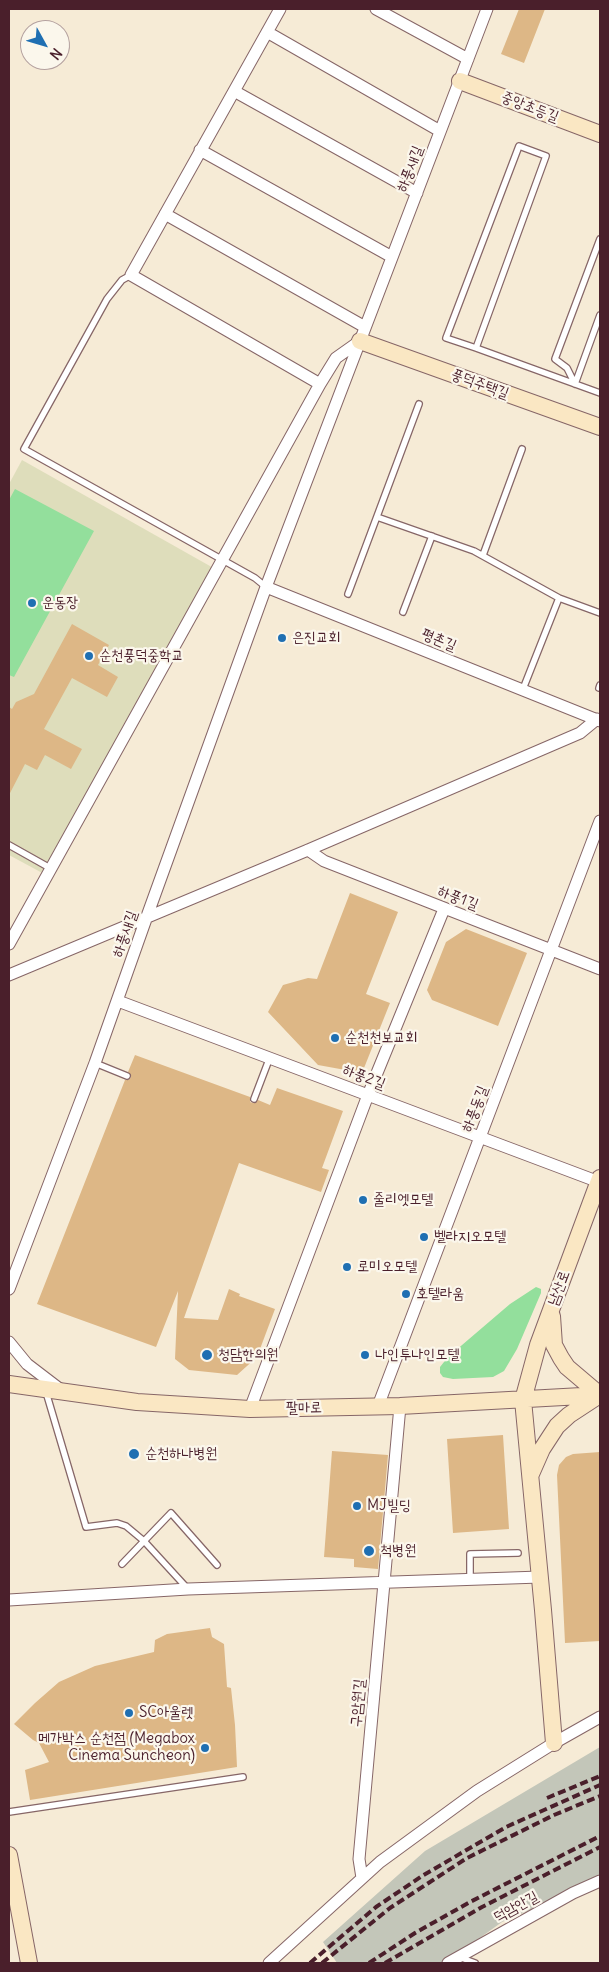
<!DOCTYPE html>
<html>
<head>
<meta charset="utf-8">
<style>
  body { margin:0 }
  #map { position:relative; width:609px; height:1972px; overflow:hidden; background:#f6ebd6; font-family:Delius,sans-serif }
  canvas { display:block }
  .frame { position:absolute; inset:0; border:10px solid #4a1f2b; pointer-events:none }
  .north { position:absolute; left:20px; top:20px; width:50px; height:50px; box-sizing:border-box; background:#fbf7ec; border:1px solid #b4a19f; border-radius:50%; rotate:129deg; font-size:14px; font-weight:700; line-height:20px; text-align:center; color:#4a1f2b }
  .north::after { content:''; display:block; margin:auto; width:18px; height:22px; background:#1f6fb2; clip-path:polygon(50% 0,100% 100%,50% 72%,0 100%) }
</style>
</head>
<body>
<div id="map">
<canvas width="609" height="1972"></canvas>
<div class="frame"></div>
<div class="north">N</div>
</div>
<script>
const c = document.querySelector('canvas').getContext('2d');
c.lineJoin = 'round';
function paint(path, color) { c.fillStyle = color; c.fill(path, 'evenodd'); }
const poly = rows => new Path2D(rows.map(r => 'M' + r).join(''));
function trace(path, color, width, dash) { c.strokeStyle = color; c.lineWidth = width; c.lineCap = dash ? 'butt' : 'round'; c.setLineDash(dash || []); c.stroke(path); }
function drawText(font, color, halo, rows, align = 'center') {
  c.font = font + ' Delius,"Poor Story",sans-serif'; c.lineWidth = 4.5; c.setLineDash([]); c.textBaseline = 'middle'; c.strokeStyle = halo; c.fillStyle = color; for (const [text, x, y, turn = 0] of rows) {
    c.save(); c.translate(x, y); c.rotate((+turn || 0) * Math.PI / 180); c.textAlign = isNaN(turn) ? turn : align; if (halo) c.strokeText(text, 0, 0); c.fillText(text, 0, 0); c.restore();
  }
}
paint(poly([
  [22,460,217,570,46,875,9,855,9,484]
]), '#deddbb');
paint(poly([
  [600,1747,600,1880,502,1922,445,1963,337,1963,323,1942,425,1851]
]), '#c3c6b9');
paint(poly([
  [15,489,94,531,14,677,9,675,9,500],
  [536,1287,541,1289,541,1293,517,1349,504,1371,493,1377,453,1379,443,1377,440,1373,440,1367,448,1357,510,1304]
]), '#93df9c');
paint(poly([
  [519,9,545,9,524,63,501,54],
  [72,624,109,645,98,665,118,677,107,697,72,678,44,729,82,749,71,769,45,755,37,770,25,764,9,795,9,707,12,709,16,702,34,694],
  [350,893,398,912,366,994,390,1003,362,1073,318,1065,268,1012,283,985,308,978,317,979],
  [466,929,527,953,498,1026,432,1000,427,990,446,942],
  [135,1055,250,1097,250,1102,253,1103,258,1100,270,1105,277,1088,343,1111,322,1168,329,1170,321,1192,239,1163,184,1318,218,1320,229,1289,240,1294,239,1296,275,1309,257,1357,237,1375,189,1370,175,1359,178,1291,156,1347,37,1304,125,1080,129,1080,131,1077,128,1072],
  [503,1435,509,1529,453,1533,447,1439],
  [332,1451,388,1455,378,1569,354,1567,354,1559,324,1557],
  [600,1452,600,1641,565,1643,557,1475,559,1465,566,1457,573,1454],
  [210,1628,212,1637,224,1644,227,1687,231,1688,235,1725,237,1767,30,1800,25,1770,49,1762,39,1743,33,1740,14,1724,35,1703,59,1682,95,1666,154,1652,155,1640,167,1634]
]), '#ddb786');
const lane = poly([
  [131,275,122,280,107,299,24,449,255,578,266,587],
  [476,348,546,156,519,146,446,338,476,348,600,393],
  [575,384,567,368,555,359,600,239],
  [575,384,600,315],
  [377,517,474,551,559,598,600,613],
  [483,555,522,449],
  [348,594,419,404],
  [403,612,432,536],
  [599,688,600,685],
  [523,689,559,598],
  [9,845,50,868],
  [95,1063,127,1076],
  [254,1099,270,1057],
  [46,1392,86,1527,117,1523,126,1526,144,1541,187,1588],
  [122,1564,171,1513,217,1565],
  [470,1579,470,1554,518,1553],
  [9,1812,243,1777],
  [459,1957,475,1963]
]);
const street = poly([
  [280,9,131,275,320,384],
  [376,9,468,59],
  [267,32,440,131],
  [234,91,417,193],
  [200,150,392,257],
  [165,214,365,327],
  [266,587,600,721],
  [308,850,324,861,600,969],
  [9,944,320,384,336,358,360,341],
  [9,975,308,850,580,733,597,719],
  [118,1001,599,1182],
  [9,1289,95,1063,146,919,266,587,487,9],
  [9,1342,27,1364,61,1390],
  [378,1406,600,821],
  [250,1409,368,1095,444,909],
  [9,1600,188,1589,540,1577],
  [362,1878,359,1859,400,1406],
  [269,1963,380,1862,477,1791,554,1743,600,1717],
  [448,1963,573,1893,600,1881]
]);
const secondary = poly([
  [460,81,600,134],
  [360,341,600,427],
  [552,1316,554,1345,561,1358,567,1367,600,1395],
  [9,1384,137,1402,250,1409,400,1406,600,1395],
  [531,1474,542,1449,557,1426,569,1415,598,1396],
  [554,1743,543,1610,523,1400,538,1345,600,1178],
  [9,1855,29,1963]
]);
trace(lane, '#866667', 8);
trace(street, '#866667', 13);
trace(secondary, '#866667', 18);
trace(lane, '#fff', 5.5);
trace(street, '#fff', 11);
trace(secondary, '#fae7c3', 16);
trace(poly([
  [547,1798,600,1776],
  [310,1963,376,1907,422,1876,506,1827,600,1785],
  [322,1963,390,1908,467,1858,554,1815,600,1796],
  [369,1963,415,1933,470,1902,600,1836],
  [385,1963,482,1907,600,1847]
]), '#4a1f2b', 4, [8, 4]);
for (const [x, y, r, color] of [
  [32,603,5,"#1f6fb2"],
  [282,638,5,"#1f6fb2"],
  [89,656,5,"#1f6fb2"],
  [335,1038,5,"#1f6fb2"],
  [363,1200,5,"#1f6fb2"],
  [424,1237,5,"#1f6fb2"],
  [347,1267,5,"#1f6fb2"],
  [406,1294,5,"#1f6fb2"],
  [207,1355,6,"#1f6fb2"],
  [365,1355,5,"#1f6fb2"],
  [134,1454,6,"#1f6fb2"],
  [357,1506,5,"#1f6fb2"],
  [369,1551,6,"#1f6fb2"],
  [129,1713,5,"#1f6fb2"],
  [205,1748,5,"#1f6fb2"]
]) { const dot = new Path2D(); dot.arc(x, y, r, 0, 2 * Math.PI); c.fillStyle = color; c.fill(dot); trace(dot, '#fbf7ec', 2); }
drawText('15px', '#4a1f2b', '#fbf7ec', [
  ["중앙초등길",530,107,21],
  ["하풍새길",410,169,-69],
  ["풍덕주택길",480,384,20],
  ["평촌길",439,640,22],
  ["하풍1길",458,898,21],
  ["하풍새길",125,934,-71],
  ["하풍2길",364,1077,21],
  ["하풍동길",475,1109,-69],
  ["남산로",559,1288,-69],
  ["팔마로",304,1408,-1],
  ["구암원길",358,1703,-85],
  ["덕암안길",516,1907,-29]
]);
drawText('15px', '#4a1f2b', '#fbf7ec', [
  ["운동장",42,603],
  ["은진교회",292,638],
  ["순천풍덕중학교",99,656],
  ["순천천보교회",345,1038],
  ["줄리엣모텔",373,1200],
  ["벨라지오모텔",434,1237],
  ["로미오모텔",357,1267],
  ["호텔라움",416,1294],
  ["청담한의원",218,1355],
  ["나인투나인모텔",375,1355],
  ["순천하나병원",145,1454],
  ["MJ빌딩",367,1506],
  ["척병원",380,1551],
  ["SC아울렛",139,1713],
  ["메가박스 순천점 (Megabox",195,1739,"right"],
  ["Cinema Suncheon)",195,1756,"right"]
], 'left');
</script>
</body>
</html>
